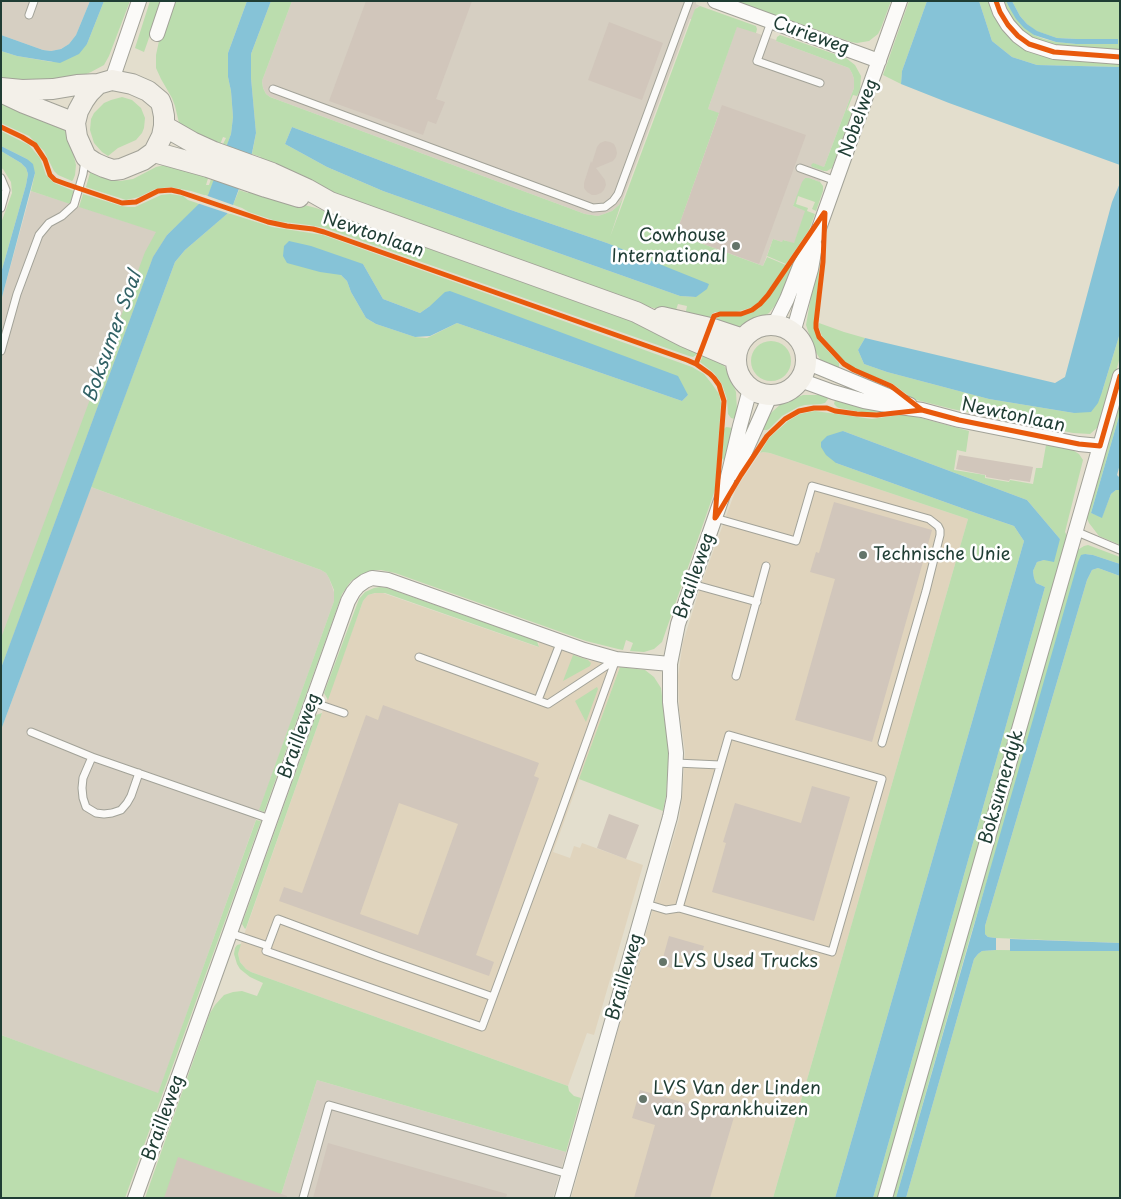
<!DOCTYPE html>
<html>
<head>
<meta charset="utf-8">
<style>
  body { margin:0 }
  #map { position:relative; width:1121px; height:1199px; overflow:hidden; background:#e3decd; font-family:"Playpen Sans",sans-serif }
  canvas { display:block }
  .frame { position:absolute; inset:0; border:2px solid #1f3d34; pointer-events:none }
</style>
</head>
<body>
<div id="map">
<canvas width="1121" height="1199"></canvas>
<div class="frame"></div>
</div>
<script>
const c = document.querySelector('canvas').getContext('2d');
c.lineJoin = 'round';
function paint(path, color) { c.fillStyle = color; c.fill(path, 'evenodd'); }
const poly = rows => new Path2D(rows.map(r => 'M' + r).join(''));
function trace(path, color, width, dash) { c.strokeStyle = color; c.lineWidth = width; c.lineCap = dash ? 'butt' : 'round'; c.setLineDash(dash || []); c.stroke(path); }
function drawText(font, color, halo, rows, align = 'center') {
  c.font = font + ' "Playpen Sans",sans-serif'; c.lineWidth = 5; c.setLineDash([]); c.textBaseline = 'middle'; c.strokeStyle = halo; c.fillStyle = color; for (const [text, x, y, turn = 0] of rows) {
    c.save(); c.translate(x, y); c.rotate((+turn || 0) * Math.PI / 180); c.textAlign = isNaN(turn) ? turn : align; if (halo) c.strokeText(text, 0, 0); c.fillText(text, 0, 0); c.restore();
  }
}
paint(poly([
  [763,452,770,453,968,519,773,1198,571,1198,623,1012,679,819,682,798,685,752,679,709,678,676,683,642,702,582,736,489,760,453],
  [380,592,538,647,539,644,537,641,588,660,620,667,553,852,570,858,574,846,580,848,582,843,643,865,594,1035,587,1033,568,1086,251,972,246,969,240,962,238,954,239,949,322,713,363,601,368,595]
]), '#e0d4bd');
paint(poly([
  [1,1,90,1,76,35,69,44,61,49,51,51,43,50,1,35],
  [292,1,696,1,696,4,700,6,696,8,692,19,690,19,623,198,619,205,612,211,604,214,598,216,585,214,270,97,266,94,263,88,262,81],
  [737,26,776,40,776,41,849,68,852,73,854,79,854,88,824,167,813,164,812,167,824,171,820,182,809,178,805,178,793,206,806,211,794,244,784,240,782,242,773,239,763,266,676,234,719,114,708,109],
  [31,191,167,235,1,668,1,301],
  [91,487,321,570,326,573,329,578,335,595,334,601,158,1094,1,1035,1,730],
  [317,1080,566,1152,553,1198,280,1198]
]), '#d6cfc2');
paint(poly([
  [104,1,130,1,109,56,104,65,91,72,68,82,1,81,1,51,17,56,52,62,87,44],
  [150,1,162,1,144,52,135,48],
  [173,1,247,1,228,53,228,77,231,91,233,117,231,134,227,145,223,144,226,138,223,137,219,147,182,128,179,123,175,106,172,98,161,79,156,68,156,55,159,41],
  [271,1,292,1,262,81,263,88,266,94,270,97,585,214,598,216,604,214,612,211,619,205,623,198,610,237,695,9,700,6,756,26,757,29,756,33,737,27,708,109,719,113,676,234,763,266,767,257,786,265,766,294,758,303,750,308,736,312,715,312,712,314,709,321,685,316,687,306,678,304,675,313,641,305,329,193,259,161,261,157,252,154,256,133,251,78,251,54],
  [292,127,508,209,607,243,651,262,696,297,680,296,383,191,327,167,285,144],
  [742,1,891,1,881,28,878,34,869,41,857,43,851,42,741,3],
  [909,1,927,1,902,71,901,84,883,75],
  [979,1,989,1,994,16,1003,30,1015,43,1030,51,1120,61,1120,67,1037,65,1012,57,992,41],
  [1001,1,1006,1,1009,7,1034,35,1044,39,1056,42,1076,44,1118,44,1118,39,1077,39,1057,38,1036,31,1027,24,1020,16,1012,1,1120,1,1120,52,1055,47,1032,39,1012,22],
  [780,35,846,58,855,65,861,76,860,90,857,96,853,95,847,110,852,112,832,168,827,171,824,171,812,167,811,165,813,163,824,167,854,88,854,79,852,73,849,68,776,41,777,37],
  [122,97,132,100,141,108,145,118,144,128,142,133,136,140,118,148,108,156,102,152,94,143,90,130,91,119,94,113,104,103,111,100],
  [1,101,64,129,70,140,76,165,75,175,73,180,72,181,58,175,54,171,44,151,29,136,1,123],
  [1,131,29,145,40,158,46,175,54,183,74,191,70,204,31,191,35,173,27,159,1,146],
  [1,151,21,163,26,168,28,174,26,185,1,273,1,223,12,193,11,182,3,169,1,168],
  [164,165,209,175,206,185,209,185,211,179,214,181,208,195,207,196,191,191,170,187,155,189,139,197,126,200,86,187,90,173,91,172,100,177,120,181,133,179,156,167],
  [805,178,809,178,820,182,823,186,823,191,816,211,812,209,815,202,798,196,796,204,808,208,807,211,815,214,809,230,786,264,767,256,773,239,782,242,783,240,794,243,805,211,793,206,802,182],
  [250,189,277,198,316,208,667,334,698,352,696,355,693,357,689,356,325,228,309,225,276,221,249,212,242,208,233,205,239,190,248,193],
  [83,194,121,206,128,207,135,207,161,195,170,194,183,196,188,200,200,204,167,235,153,257,1,668,1,638,145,252,156,232,79,207],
  [228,213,272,227,323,235,692,367,704,374,712,384,719,394,721,403,715,490,662,642,654,649,644,652,630,651,633,643,626,640,623,650,618,649,586,641,395,573,381,570,375,570,363,574,351,581,342,594,264,812,259,810,334,601,334,590,329,578,326,573,321,570,91,487,175,262,185,250],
  [363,264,383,299,420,313,430,306,688,395,682,401,457,323,427,338,415,337,376,324,366,318,351,292,347,281,341,275],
  [798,255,800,256,785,286,781,297,777,303,769,313,758,319,740,326,733,326,714,321,716,319,720,316,741,316,758,309,769,297],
  [818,261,820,262,814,329,819,341,839,363,839,369,828,366,820,359,814,349,806,325,817,262],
  [819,323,844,332,865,338,858,350,864,364,887,372,989,399,1074,413,1102,392,1120,333,1120,357,1103,418,1098,427,1090,434,1073,433,952,409,913,399,893,384,853,368,844,361,822,336,819,328],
  '751 361a20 20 0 1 1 40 0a20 20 0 1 1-40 0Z',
  [705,352,721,361,729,373,736,392,737,410,735,419,731,418,728,414,727,399,722,384,714,373,700,362],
  [803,395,818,395,827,396,828,399,825,403,821,404,805,405,798,407,782,416,769,429,767,430,762,430,767,417,773,411,781,404],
  [1120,396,1120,413,1091,513,1102,517,1111,494,1116,490,1120,490,1120,545,1099,536,1089,523,1086,516],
  [835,400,881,411,880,412,867,413,839,408,837,407,834,404],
  [815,411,872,419,906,414,969,431,966,452,957,450,954,470,985,475,985,478,1009,482,1010,480,1033,484,1036,468,1042,468,1046,445,1071,449,1079,454,1083,460,1065,532,1068,538,879,1198,873,1198,1045,587,1036,583,1034,578,1033,571,1037,562,1044,560,1060,539,1027,500,843,431,836,463,970,511,1014,526,1024,541,835,1198,773,1198,968,519,770,453,763,452,760,453,769,438,788,421,800,414],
  [726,427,733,428,726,460,724,461,722,458,724,429],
  [1088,545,1120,557,1120,564,1093,555,1085,554,969,941,896,1198,891,1198,1076,551,1084,546],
  [1098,568,1120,576,1120,943,996,938,988,937,985,934,985,926,1087,580,1092,570],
  [380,587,387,588,537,641,539,647,385,593,375,593,368,595,363,601,328,700,324,693,359,599,365,592,374,588],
  [573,655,588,660,591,663,590,666,563,681],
  [620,667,645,670,654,677,661,688,669,753,666,796,663,811,579,779],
  [597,687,598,689,586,722,575,701],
  [322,713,246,928,245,929,242,924,316,715],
  [256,820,261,821,125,1198,1,1198,1,1035,158,1093],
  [241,944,238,954,240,962,246,969,251,972,568,1086,569,1091,574,1096,581,1098,566,1152,317,1080,280,1198,145,1198,210,1013,215,1005,224,995,233,992,242,991,257,996,263,983,250,977,240,969,237,964,234,954,235,948,237,945],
  [996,950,1120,951,1120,1198,906,1198,974,959,978,954,982,951]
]), '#bbddae');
paint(poly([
  [90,1,104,1,87,44,79,54,60,63,17,56,1,51,1,35,43,50,51,51,61,49,69,44,76,35],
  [247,1,271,1,251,54,251,78,256,133,252,153,233,205,227,214,185,250,175,262,1,730,1,668,153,257,167,235,208,195,231,134,233,117,231,91,228,77,228,53],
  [927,1,979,1,992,41,1012,57,1037,65,1120,67,1120,165,949,103,901,84,902,71],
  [1006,1,1012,1,1020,16,1027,24,1037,31,1057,38,1077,39,1118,39,1118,44,1076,44,1056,42,1034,35,1024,28,1016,19,1009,7],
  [292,127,508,209,607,243,709,284,707,289,696,297,680,296,383,191,327,167,285,144],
  [1,146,27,159,33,164,35,173,1,301,1,273,26,185,28,174,26,168,21,163,1,151],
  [1120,183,1120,333,1102,392,1098,403,1091,412,1074,413,989,399,887,372,864,364,858,350,865,338,1055,383,1065,377,1112,202],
  [289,241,311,246,363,264,383,299,420,313,430,306,445,292,450,291,678,376,688,395,682,401,457,323,430,336,415,337,376,324,366,318,351,292,347,281,341,275,320,272,287,263,283,256,284,246],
  [1120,413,1120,464,1117,475,1120,478,1120,490,1116,490,1111,494,1102,518,1091,513],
  [843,431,1027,500,1060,539,1054,562,1044,560,1037,562,1033,571,1034,578,1036,583,1045,587,873,1198,835,1198,1024,541,1014,526,970,511,836,463,826,455,821,447,821,442,827,436],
  [1085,554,1093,555,1120,564,1120,576,1098,568,1092,570,1087,580,985,926,985,934,988,937,996,938,996,950,982,951,978,954,974,959,906,1198,896,1198,1078,562,1081,555],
  [1010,939,1120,943,1120,951,1010,951]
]), '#86c3d7');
paint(poly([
  [205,195,233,205,236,206,230,214,197,203]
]), '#e3decd');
paint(poly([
  [366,1,472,1,436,99,445,102,436,124,428,121,423,135,329,101],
  [609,22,663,43,642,100,588,80],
  [722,105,806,135,759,264,676,234],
  [605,141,610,142,614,144,616,148,617,153,616,157,613,161,596,168,605,180,606,185,604,190,601,193,596,195,592,195,587,192,584,188,584,183,591,161,592,163,597,147,600,143],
  [959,455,1033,467,1030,482,1010,479,1009,481,986,477,986,475,956,469],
  [834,502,932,530,872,742,795,720,835,579,810,572,816,552,819,553],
  [383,705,539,763,534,776,539,778,476,955,494,962,489,976,279,901,284,887,302,893,366,715,378,720],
  [399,803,458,824,418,935,360,914],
  [812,786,850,797,814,921,712,892,726,843,723,842,735,803,801,823],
  [609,814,639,825,626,859,597,848],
  [669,936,704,946,700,961,679,955,675,969,661,965],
  [640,1090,734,1117,710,1198,634,1198,655,1125,632,1118],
  [328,1143,507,1194,506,1198,313,1198],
  [178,1157,287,1196,287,1198,164,1198]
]), '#d1c6bb');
const lane = poly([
  [29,15,34,1],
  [771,22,757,61,820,83],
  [273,89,593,208,605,207,613,201,618,194,689,1],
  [800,168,836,181],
  [1,178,6,190,1,208],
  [1,351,17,294,39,235,49,223,62,216,74,205,83,174,85,160],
  [715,518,796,541,812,486,929,519,938,526,940,530,940,535,926,591,882,743],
  [1075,531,1120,550],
  [692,584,757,602],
  [419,657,548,704,615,660],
  [736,676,766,566],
  [538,700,561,641],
  [312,702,344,713],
  [31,732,92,757,270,819],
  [92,757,83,778,82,788,83,798,86,807,96,813,104,814,112,813,121,810,127,803,131,796,139,773],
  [676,763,720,765],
  [646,904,666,910,679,908,832,952,882,779,729,735,679,908],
  [230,933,268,946],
  [493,997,377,956,278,919,266,951,482,1027,559,818,616,659],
  [303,1198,329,1105,568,1174]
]);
const street = poly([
  [715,1,879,61],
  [996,1,1000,12,1008,25,1018,36,1029,44,1054,52,1120,57],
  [157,34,168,1],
  [112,80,139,1],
  [774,325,787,299,800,266,817,234,900,1],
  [793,333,811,269,815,246],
  [806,362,910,405],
  [800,380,833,392,864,401,892,406,922,410,959,420,1079,444,1100,446],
  [734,473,745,452,770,396],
  [135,1198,230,933,348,601,353,592,358,586,365,581,372,578,388,580,584,650,616,659,670,664],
  [562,1198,670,817,674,797,676,753,670,702,670,664,678,624,725,489,740,426,750,389],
  [885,1198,1120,376]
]);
const secondary = poly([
  [112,80,132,84,148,91,160,101,162,106,164,116,164,126,162,136,154,152,143,160,121,169,113,170,104,167,95,163,86,157,77,137,75,123,78,111,84,100,89,93,98,84,112,80],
  [1,88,22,90,53,89,77,85,98,84],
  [3,93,24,103,75,123],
  [164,126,192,142,214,152,272,173,307,189,330,202,636,312,685,337,736,359],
  [154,152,208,167,266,187,299,197],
  [662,317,710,328,743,339],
  '736 360a35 35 0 1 1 70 0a35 35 0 1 1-70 0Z'
]);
trace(lane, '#a2a298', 9);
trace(street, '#a2a298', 16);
trace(secondary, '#a2a298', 22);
trace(lane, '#fbfaf8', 7);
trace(street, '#fbfaf8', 14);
trace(secondary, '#f3f0e9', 20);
trace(poly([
  [996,1,1000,12,1008,25,1018,36,1029,44,1054,52,1120,57],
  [1,127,22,137,35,145,45,160,50,175,55,180,66,184,122,203,136,202,158,191,171,190,180,192,268,222,287,226,313,229,324,232,687,360,696,364,710,374,714,378,719,385,724,401,715,518],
  [825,213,823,262,816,323,816,328,819,337,844,364,854,370,891,386,922,410],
  [696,364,714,316,720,314,741,314,752,310,760,304,768,295,824,213],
  [716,517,741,475,767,436,785,419,799,411,814,408,827,408,835,411,857,414,877,415,922,410,959,420,1079,444,1100,446,1120,376]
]), '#e8590c', 5);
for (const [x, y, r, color] of [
  [736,246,5,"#64756a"],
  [863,555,5,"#64756a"],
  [663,962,5,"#64756a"],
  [643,1099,5,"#64756a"]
]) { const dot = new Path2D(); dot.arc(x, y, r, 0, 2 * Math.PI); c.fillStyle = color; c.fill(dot); trace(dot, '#fff', 2); }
drawText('18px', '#1f3d34', '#fff', [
  ["Curieweg",811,36,20],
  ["Nobelweg",859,118,-70],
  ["Newtonlaan",373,235,19],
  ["Newtonlaan",1013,416,12],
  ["Brailleweg",695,576,-71],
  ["Brailleweg",300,736,-70],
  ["Boksumerdyk",1002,787,-74],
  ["Brailleweg",625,977,-74],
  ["Brailleweg",164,1118,-70]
]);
drawText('18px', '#1f3d34', '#fff', [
  ["Cowhouse",726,236,"right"],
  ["International",726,257,"right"],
  ["Technische Unie",873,555],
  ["LVS Used Trucks",673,962],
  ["LVS Van der Linden",653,1089],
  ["van Sprankhuizen",653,1110]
], 'left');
drawText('italic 19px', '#326266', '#fff', [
  ["Boksumer Soal",113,337,-70]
]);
</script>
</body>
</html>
